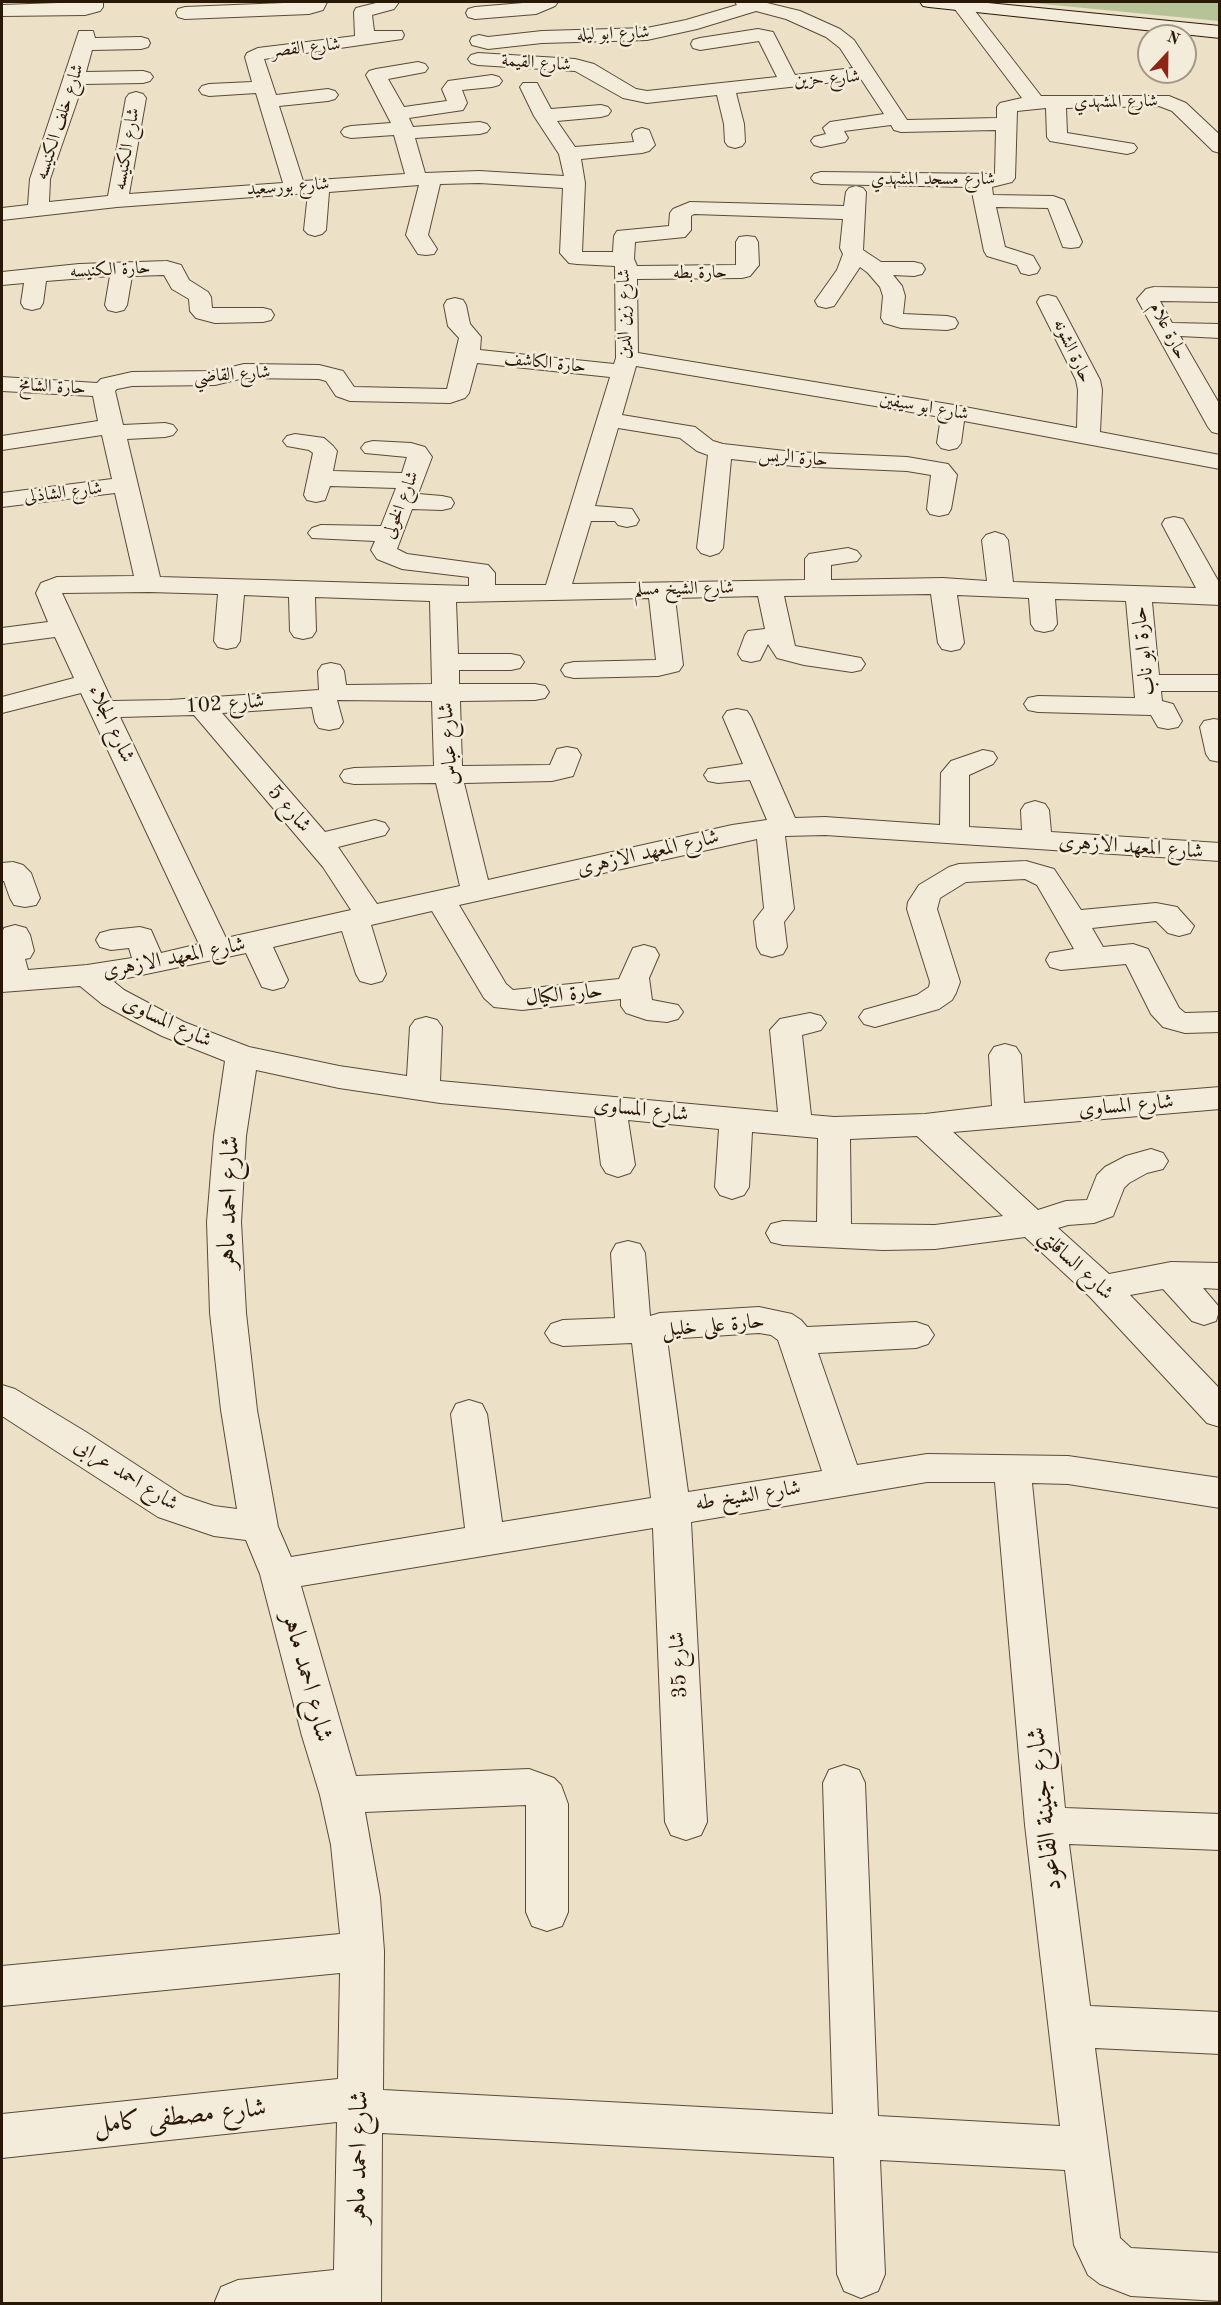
<!DOCTYPE html>
<html>
<head>
<meta charset="utf-8">
<style>
  body { margin:0 }
  #map { position:relative; width:1221px; height:2305px; overflow:hidden; background:#ece1c6; font-family:"Old Standard TT",serif }
  canvas { display:block }
  .frame { position:absolute; inset:0; border:3px solid #2a1807; pointer-events:none }
  .north { position:absolute; left:1137px; top:24px; width:60px; height:60px; box-sizing:border-box; background:#f3ecda; border:2px solid #a39786; border-radius:50%; rotate:22deg; font-size:16px; font-weight:700; line-height:24px; text-align:center; color:#2a1807 }
  .north::after { content:''; display:block; margin:auto; width:21px; height:27px; background:#8f2418; clip-path:polygon(50% 0,100% 100%,50% 72%,0 100%) }
</style>
</head>
<body>
<div id="map">
<canvas width="1221" height="2305"></canvas>
<div class="frame"></div>
<div class="north">N</div>
</div>
<script>
const c = document.querySelector('canvas').getContext('2d');
c.lineJoin = 'round';
function paint(path, color) { c.fillStyle = color; c.fill(path, 'evenodd'); }
const poly = rows => new Path2D(rows.map(r => 'M' + r).join(''));
function trace(path, color, width, dash) { c.strokeStyle = color; c.lineWidth = width; c.lineCap = dash ? 'butt' : 'round'; c.setLineDash(dash || []); c.stroke(path); }
function drawText(font, color, halo, rows, align = 'center') {
  c.font = font + ' "Old Standard TT",Amiri,serif'; c.lineWidth = 5; c.setLineDash([]); c.textBaseline = 'middle'; c.strokeStyle = halo; c.fillStyle = color; for (const [text, x, y, turn = 0] of rows) {
    c.save(); c.translate(x, y); c.rotate((+turn || 0) * Math.PI / 180); c.textAlign = isNaN(turn) ? turn : align; if (halo) c.strokeText(text, 0, 0); c.fillText(text, 0, 0); c.restore();
  }
}
paint(poly([
  [1022,2,1219,2,1219,21]
]), '#b6c397');
const street = poly([
  [85,2,103,2,103,7,100,11,85,15,2,16,2,5,85,2],
  [309,2,327,2,323,10,309,14,185,19,178,17,176,13,178,9,185,7,309,2],
  [380,2,399,2,394,9,372,15,374,31,402,31,404,35,402,39,264,59,276,95,328,89,335,91,338,95,335,99,328,101,279,106,303,181,405,174,394,135,351,138,344,136,341,132,344,128,351,126,391,123,366,75,369,71,376,69,418,62,425,64,428,68,425,72,388,79,404,107,447,101,442,89,448,81,492,75,499,77,502,81,499,85,492,87,462,90,467,103,463,110,409,118,413,127,480,122,487,124,490,128,487,132,480,134,415,138,425,173,479,171,564,176,559,154,534,116,520,87,523,83,537,83,551,109,601,105,608,107,611,111,608,115,601,117,557,121,575,147,634,142,632,134,635,130,642,128,649,130,655,145,649,151,642,153,581,159,585,183,582,252,613,252,614,236,617,231,669,226,670,213,673,209,690,202,844,206,846,192,849,188,856,186,863,188,866,192,863,250,881,262,914,262,922,264,925,269,922,274,914,276,893,275,902,286,905,296,903,314,947,316,955,318,958,323,955,328,947,330,901,328,884,323,881,318,883,296,880,287,868,273,860,267,834,306,826,308,818,306,815,301,837,270,843,254,840,248,843,219,694,214,691,216,691,230,685,237,635,242,634,259,637,266,736,265,736,242,739,237,747,236,755,237,758,242,759,265,750,276,742,278,637,279,638,353,954,405,1077,428,1078,390,1076,380,1037,302,1040,297,1048,295,1056,297,1059,302,1100,380,1102,390,1100,432,1220,455,1220,469,964,421,961,443,957,448,949,450,941,448,937,443,941,417,636,366,622,415,695,427,713,441,723,444,794,452,907,457,948,464,957,475,951,509,948,514,939,516,930,514,927,509,931,475,907,471,794,466,731,459,723,548,719,553,710,556,701,553,697,548,708,455,697,451,680,438,618,428,595,506,632,509,639,520,636,525,627,527,618,525,615,521,591,521,572,584,805,580,805,559,809,554,848,548,857,551,861,556,857,561,831,565,831,580,943,578,987,581,982,540,986,535,995,532,1004,535,1008,540,1013,582,1196,588,1162,524,1165,519,1174,517,1183,519,1186,524,1220,584,1220,605,1152,602,1159,675,1220,675,1220,691,1161,691,1162,701,1173,704,1182,721,1178,727,1168,729,1158,727,1151,715,1038,712,1028,710,1024,704,1028,698,1038,696,1135,698,1126,601,1055,599,1057,624,1053,630,1044,632,1035,630,1031,624,1029,598,957,595,964,643,960,649,951,651,942,649,938,643,931,594,784,596,795,646,861,658,865,664,861,670,852,672,804,665,777,658,768,644,760,660,751,662,742,660,738,654,745,635,748,631,765,629,758,596,675,598,683,665,679,671,658,676,574,678,565,676,561,670,565,664,574,662,656,660,649,598,456,602,458,654,511,654,520,656,524,662,520,668,511,670,459,670,459,684,535,684,545,686,549,692,545,698,535,700,460,701,462,766,550,765,557,749,567,747,577,749,581,755,573,776,552,781,464,783,488,880,732,825,767,820,750,780,718,783,708,781,704,775,708,769,743,764,723,717,727,711,737,709,747,711,751,717,795,818,825,817,940,825,941,773,951,761,983,750,993,752,997,758,993,764,969,775,969,827,1022,830,1021,810,1025,804,1035,801,1045,804,1049,810,1051,832,1220,843,1220,861,825,835,785,836,794,909,784,922,787,947,783,954,772,957,761,954,757,947,754,921,764,908,757,839,459,905,506,984,513,990,619,979,633,948,644,945,655,948,659,955,649,978,652,1000,678,1005,683,1012,678,1019,667,1022,647,1020,626,1013,621,1006,621,999,522,1010,494,1007,484,998,432,911,371,925,386,974,382,981,371,984,360,981,356,974,342,931,273,947,288,980,284,987,273,990,262,987,246,953,113,981,124,990,184,1022,249,1047,339,1066,407,1076,410,1027,415,1020,426,1017,437,1020,442,1027,440,1081,778,1112,770,1030,780,1019,810,1013,821,1016,826,1023,821,1030,802,1035,811,1115,834,1117,925,1114,992,1106,989,1055,994,1047,1005,1044,1016,1047,1021,1055,1024,1103,1220,1087,1220,1109,953,1132,1038,1210,1066,1201,1087,1200,1097,1175,1105,1167,1126,1156,1151,1149,1163,1153,1168,1161,1163,1169,1147,1173,1129,1183,1124,1188,1113,1216,1094,1223,1068,1225,1058,1228,1109,1274,1171,1262,1220,1263,1220,1289,1203,1288,1220,1308,1216,1321,1204,1325,1192,1321,1163,1289,1130,1295,1220,1389,1220,1427,1207,1423,1090,1297,1025,1237,935,1249,883,1250,783,1245,771,1242,766,1233,771,1224,783,1221,817,1222,818,1138,752,1132,749,1187,744,1195,732,1199,720,1195,715,1187,719,1129,628,1120,635,1165,630,1173,618,1177,606,1173,601,1165,595,1117,440,1103,339,1088,256,1070,246,1136,241,1222,246,1313,257,1410,278,1527,291,1557,465,1528,451,1414,456,1404,469,1400,482,1404,487,1414,502,1522,651,1498,632,1343,563,1346,551,1342,545,1333,551,1324,563,1320,615,1318,611,1253,616,1244,628,1241,640,1244,645,1253,650,1316,660,1313,759,1307,792,1314,801,1320,807,1327,916,1322,928,1326,934,1335,928,1344,916,1348,818,1353,857,1465,927,1454,1068,1456,1220,1478,1220,1508,1068,1484,1032,1483,1065,1808,1220,1814,1220,1850,1069,1844,1090,2006,1220,2012,1220,2054,1095,2048,1120,2238,1131,2248,1220,2253,1220,2301,1131,2296,1100,2284,1088,2275,1074,2245,1065,2170,880,2160,885,2274,878,2291,861,2298,844,2291,837,2274,834,2157,382,2133,381,2304,214,2304,221,2287,238,2280,334,2270,337,2122,2,2158,2,2114,338,2079,340,1973,2,2006,2,1966,340,1934,331,1845,320,1795,302,1736,260,1574,246,1540,214,1536,158,1517,2,1416,2,1385,15,1389,86,1432,184,1496,214,1506,237,1509,221,1410,210,1313,207,1222,214,1136,225,1061,162,1036,131,1020,102,1004,80,986,2,992,2,933,4,928,15,925,26,928,30,935,34,951,30,958,25,959,28,970,87,965,132,958,129,948,111,950,100,947,96,940,100,933,111,930,140,927,151,930,161,953,199,944,81,693,2,713,2,697,74,678,55,637,2,644,2,628,48,622,36,593,41,583,57,577,134,576,115,493,2,507,2,493,112,479,102,435,2,450,2,436,98,421,93,396,2,391,2,377,97,383,101,379,132,372,215,371,244,364,319,365,343,371,354,387,447,389,459,338,448,326,444,305,447,300,455,298,463,300,466,305,470,324,481,337,480,350,614,364,616,358,615,266,577,264,569,263,560,253,563,188,479,183,440,184,428,235,437,249,434,254,426,255,418,254,406,235,419,185,329,192,326,230,322,234,315,236,308,234,304,230,308,193,117,207,2,220,2,208,28,205,30,179,79,31,93,31,95,38,141,37,148,39,150,43,148,47,141,49,92,50,86,72,143,71,150,73,153,77,150,81,143,83,83,84,50,179,49,202,108,196,126,98,129,94,136,92,143,94,146,98,129,194,283,183,256,93,209,96,202,94,199,90,202,86,209,84,252,82,245,57,247,53,258,48,355,36,354,12,356,8,380,2],
  [477,363,610,377,546,585,495,585,495,573,488,565,407,554,397,549,412,509,442,510,451,508,454,503,451,498,442,496,418,494,432,457,425,447,411,443,373,441,365,443,361,448,365,453,407,457,402,473,333,471,337,451,333,446,324,438,295,434,287,436,283,441,287,446,309,450,313,453,304,495,307,500,316,502,325,500,330,486,396,488,381,526,321,525,312,528,308,533,312,538,375,541,371,550,377,559,402,569,469,577,469,586,160,577,127,439,165,437,173,435,177,430,173,425,165,423,123,425,115,391,117,389,132,386,215,385,244,378,319,379,326,381,336,396,350,401,450,403,465,398,469,393,477,363],
  [149,592,218,594,214,641,218,647,227,649,236,647,240,641,244,595,289,597,290,631,294,637,303,639,312,637,316,631,315,597,430,601,432,684,346,685,344,671,340,665,331,663,322,665,318,671,319,690,169,700,112,701,62,593,149,592],
  [337,700,432,701,434,766,354,768,344,770,340,776,344,782,354,784,436,783,460,886,377,904,338,847,385,835,389,829,385,823,375,820,325,832,222,713,312,707,315,722,319,728,329,730,339,728,343,722,337,700],
  [194,715,323,867,351,910,226,938,120,717,194,715],
  [917,1136,1003,1216,935,1225,851,1224,850,1139,917,1136],
  [759,1333,771,1335,778,1340,822,1471,688,1492,667,1339,759,1333],
  [927,1482,995,1482,1025,1825,1060,2126,878,2116,865,1783,859,1770,844,1765,829,1770,823,1783,833,2114,383,2090,384,1951,380,1897,365,1812,526,1805,526,1912,532,1926,547,1931,562,1926,568,1912,568,1804,561,1785,554,1778,529,1769,356,1776,301,1586,653,1528,665,1822,671,1835,686,1840,701,1835,707,1822,691,1522,927,1482],
  [535,2,558,2,555,6,536,14,475,19,468,17,466,13,468,9,475,7,535,2],
  [735,2,763,2,800,11,840,29,854,40,907,120,997,118,997,107,1000,103,1022,98,951,4,953,2,968,2,1041,96,1169,96,1186,103,1220,135,1220,153,1213,151,1172,111,1159,106,1066,108,1067,133,1134,144,1137,148,1134,152,1127,154,1050,141,1047,137,1046,108,1017,111,1015,178,1012,182,992,187,993,195,1053,196,1064,200,1082,242,1079,247,1071,248,1063,247,1048,208,996,207,1005,247,1033,256,1040,268,1037,273,1029,275,1021,273,1017,265,987,256,984,251,971,187,821,184,814,182,811,178,814,174,821,172,995,174,996,130,901,132,894,130,891,125,844,131,848,138,845,142,821,147,814,145,811,141,814,137,826,134,823,128,830,122,884,114,861,79,736,93,744,124,745,142,742,146,735,148,728,146,725,142,724,124,717,95,647,103,623,98,575,71,478,65,471,63,468,59,471,55,478,53,575,59,594,64,636,89,647,91,777,77,759,41,700,50,693,48,691,44,693,40,700,38,758,29,773,32,795,75,853,68,840,48,826,37,786,19,756,11,697,29,647,40,542,43,488,49,472,45,470,41,472,37,479,35,488,37,542,31,647,28,686,20,737,5,735,2],
  [167,261,181,265,189,280,208,292,211,297,212,308,263,308,271,310,274,315,271,320,263,322,215,323,196,318,190,311,189,299,172,289,164,275,132,276,127,305,124,310,116,312,108,310,105,305,110,276,46,281,43,303,40,308,32,310,24,308,21,303,24,283,2,285,2,272,79,264,167,261],
  [1154,287,1220,288,1220,302,1160,301,1172,323,1220,324,1220,338,1180,336,1220,405,1220,434,1212,432,1208,427,1137,299,1146,289,1154,287],
  [1214,719,1220,720,1220,762,1210,760,1206,754,1200,727,1204,721,1214,719],
  [1026,861,1054,869,1081,910,1156,903,1177,907,1194,926,1190,933,1179,936,1168,933,1156,921,1092,928,1103,947,1133,944,1148,949,1179,1008,1185,1013,1220,1012,1220,1032,1185,1033,1163,1027,1151,1014,1126,964,1061,970,1050,967,1046,960,1050,953,1074,949,1037,885,1025,879,966,882,940,898,937,909,960,982,956,993,952,1000,939,1009,875,1027,864,1024,859,1017,864,1010,917,995,929,987,930,982,907,909,908,902,919,885,949,867,959,864,1026,861],
  [13,862,23,865,31,873,40,898,36,905,25,907,14,905,10,898,4,881,2,881,2,863,13,862]
]);
const secondary = poly([
  [920,2,978,2,1220,26,1220,38,929,7,923,6,920,2]
]);
trace(street, '#5a4a37', 2);
trace(secondary, '#2a1807', 2);
paint(street, '#f3ecda');
paint(secondary, '#f3ecda');
drawText('18px', '#2a1807', '#f3ecda', [
  ["شارع ابو ليله",613,34,-2],
  ["شارع القصر",306,48,-6],
  ["شارع القيمة",536,63,4],
  ["شارع حزين",827,79,-4],
  ["شارع المشهدي",1116,102,-1],
  ["شارع خلف الكنيسه",60,122,-72],
  ["شارع الكنيسه",127,149,-80],
  ["شارع مسجد المشهدي",933,179],
  ["شارع بورسعيد",288,187,-4],
  ["حارة الكنيسه",110,270,-3],
  ["حارة بطه",700,273,-1],
  ["شارع زين الدين",624,314,-90],
  ["حارة علام",1168,331,63],
  ["حارة الشونه",1072,351,65],
  ["حارة الكاشف",545,363,6],
  ["شارع القاضي",232,375,-4],
  ["حارة الشامخ",52,387,3],
  ["شارع ابو سيفين",924,407,10],
  ["حارة الريس",793,458,5],
  ["شارع الشاذلى",63,493,-7],
  ["شارع الخولى",401,505,-69],
  ["شارع الشيخ مسلم",684,589,-1]
]);
drawText('21px', '#2a1807', '#f3ecda', [
  ["حارة ابو ناب",1144,651,-96],
  ["شارع 102",225,704,-4],
  ["شارع الجلاء",111,724,65],
  ["شارع عباس",449,744,-94],
  ["شارع 5",289,809,49],
  ["شارع المعهد الازهرى",1131,847,4],
  ["شارع المعهد الازهرى",648,853,-13],
  ["شارع المعهد الازهرى",174,958,-11],
  ["حارة الكيال",564,995,-6],
  ["شارع المساوى",167,1022,25],
  ["شارع المساوى",1126,1106,-5],
  ["شارع المساوى",641,1110,6],
  ["شارع الساقلتي",1076,1265,43],
  ["حارة على خليل",713,1326,-5],
  ["شارع احمد عرابى",126,1475,32],
  ["شارع الشيخ طه",748,1496,-9],
  ["شارع 35",679,1665,-93]
]);
drawText('26px', '#2a1807', '#f3ecda', [
  ["شارع احمد ماهر",229,1202,-88],
  ["شارع احمد ماهر",307,1677,75],
  ["شارع جنينة القاعود",1045,1809,-96],
  ["شارع مصطفى كامل",180,2117,-6],
  ["شارع احمد ماهر",359,2157,-89]
]);
</script>
</body>
</html>
